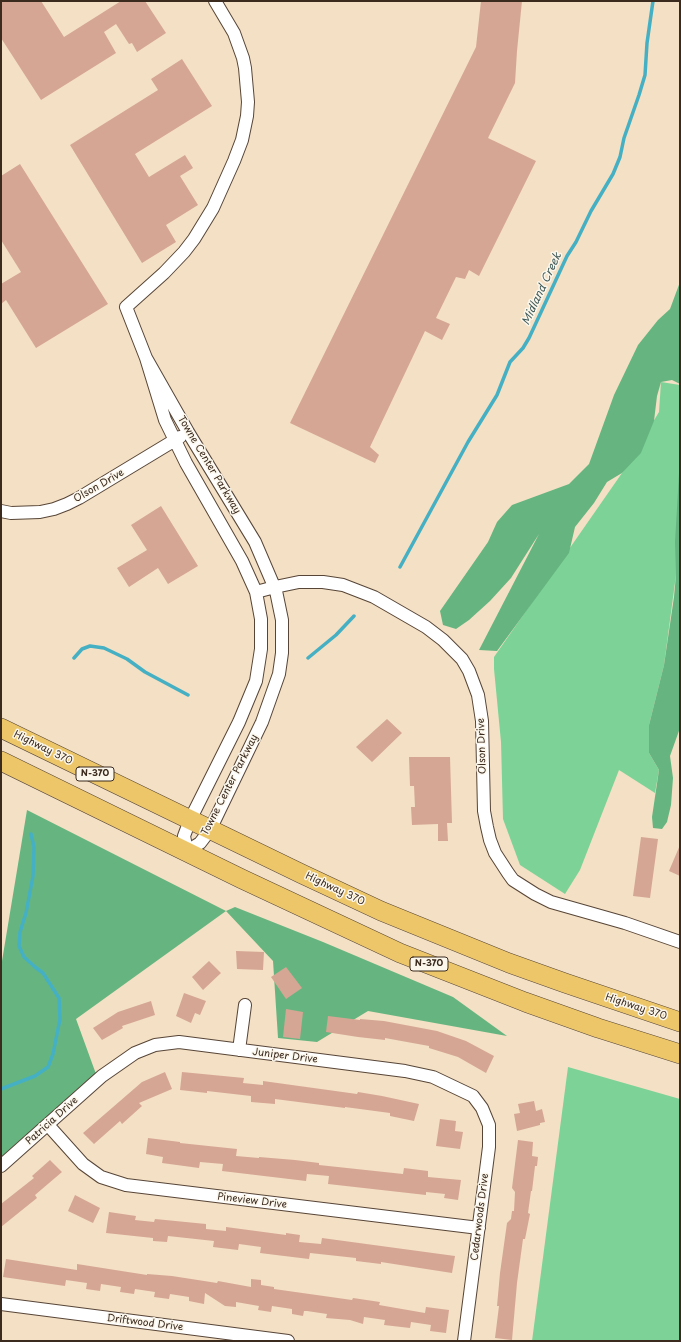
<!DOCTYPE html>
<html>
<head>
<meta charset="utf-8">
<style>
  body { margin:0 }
  #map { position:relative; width:681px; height:1342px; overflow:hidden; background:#f4e0c4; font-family:"Playpen Sans",sans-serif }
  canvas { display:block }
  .frame { position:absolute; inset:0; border:2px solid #3b2a1e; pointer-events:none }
</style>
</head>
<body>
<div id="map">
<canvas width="681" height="1342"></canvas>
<div class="frame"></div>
</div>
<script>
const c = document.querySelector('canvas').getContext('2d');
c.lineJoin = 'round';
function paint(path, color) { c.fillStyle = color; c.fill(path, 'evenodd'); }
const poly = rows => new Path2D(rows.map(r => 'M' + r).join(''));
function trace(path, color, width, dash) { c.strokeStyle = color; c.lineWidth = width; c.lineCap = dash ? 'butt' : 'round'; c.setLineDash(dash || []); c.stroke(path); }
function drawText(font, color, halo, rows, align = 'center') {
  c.font = font + ' "Playpen Sans",sans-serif'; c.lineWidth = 3; c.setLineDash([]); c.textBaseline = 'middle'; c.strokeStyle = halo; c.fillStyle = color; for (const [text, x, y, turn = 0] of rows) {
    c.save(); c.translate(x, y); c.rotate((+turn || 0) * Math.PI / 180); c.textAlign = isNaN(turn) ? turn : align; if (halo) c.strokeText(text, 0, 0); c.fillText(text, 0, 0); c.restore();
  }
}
paint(poly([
  [661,382,680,385,680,482,676,575,664,665,649,725,649,753,659,770,655,793,619,770,580,870,565,894,520,865,503,819,501,742,494,669,494,657,622,473,659,412],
  [568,1067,680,1099,680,1341,532,1341]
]), '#7dd397');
paint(poly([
  [680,282,680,384,672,380,661,382,657,396,654,421,641,453,622,473,607,482,594,503,575,527,569,553,497,651,479,650,539,534,511,578,490,601,469,620,456,629,443,625,440,611,488,542,497,522,512,505,569,484,589,464,614,395,638,345,658,320,670,309],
  [680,456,680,728,670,756,673,778,671,805,667,822,662,829,653,828,652,817,659,770,649,753,649,725,664,665,674,597,676,575,675,542],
  [27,810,226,911,235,907,323,942,453,997,507,1036,368,1011,317,1042,278,1038,273,961,226,911,76,1019,96,1074,1,1158,1,967]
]), '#66b580');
trace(poly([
  [400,567,468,442,497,395,510,362,523,348,529,338,567,256,576,242,591,211,613,174,620,157,624,138,639,95,645,75,647,43,653,1],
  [74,658,82,649,90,646,104,648,127,659,145,672,188,695],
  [308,658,336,635,354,616],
  [1,1089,35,1076,48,1067,53,1054,60,1019,59,998,43,973,35,967,24,957,19,946,20,932,26,913,33,876,34,847,31,834]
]), '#45b0c3', 3.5);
paint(poly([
  [1,1,41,1,64,37,121,1,145,1,166,33,137,52,132,43,129,44,116,24,104,32,116,53,41,100,1,38],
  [481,1,522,1,517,51,515,83,488,138,536,161,479,276,469,270,465,279,456,277,436,318,450,324,442,340,425,331,370,447,379,455,375,463,290,423,476,47],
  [182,59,212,106,135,154,149,177,185,155,193,168,180,176,198,205,166,225,176,242,142,263,70,145,158,90,151,79],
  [20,164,108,304,36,348,6,300,1,304,1,284,21,272,1,240,1,176],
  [161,506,198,566,168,584,158,568,129,587,117,568,147,550,131,525],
  [387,719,402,733,372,762,356,747],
  [409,757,450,757,452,823,447,823,448,841,438,841,438,824,412,825,411,807,415,807,414,786,410,786],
  [641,837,658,839,650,898,633,896],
  [680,845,680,876,669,871],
  [236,951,264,952,263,970,237,969],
  [209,961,221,973,203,990,192,977],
  [286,967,302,988,286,999,271,977],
  [184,993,206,1001,200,1015,195,1013,191,1023,176,1016],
  [151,1001,155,1015,122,1026,123,1028,102,1040,93,1028,118,1012],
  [286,1009,303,1012,300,1039,283,1037],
  [328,1016,360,1020,360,1019,384,1021,437,1031,466,1041,494,1056,486,1073,458,1057,429,1048,429,1046,385,1038,385,1040,358,1037,326,1032],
  [165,1072,172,1089,139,1103,142,1106,122,1124,120,1121,94,1144,83,1133,142,1082],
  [182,1072,244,1078,243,1083,263,1085,263,1081,357,1094,358,1092,382,1096,419,1104,414,1121,390,1116,390,1113,345,1107,345,1108,275,1099,275,1104,251,1102,251,1096,207,1091,207,1093,180,1090],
  [534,1101,536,1111,542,1109,545,1122,540,1123,540,1125,517,1131,514,1114,520,1113,518,1104],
  [440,1119,456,1121,455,1131,463,1132,460,1149,436,1146],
  [148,1138,180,1142,180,1143,237,1149,236,1156,259,1158,259,1157,295,1160,319,1163,319,1165,403,1174,404,1168,428,1171,428,1177,461,1180,458,1200,444,1198,445,1194,426,1192,426,1195,328,1184,329,1176,307,1174,306,1181,222,1171,223,1164,200,1162,199,1168,162,1163,163,1157,146,1154],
  [518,1140,533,1142,532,1156,538,1157,537,1166,535,1166,532,1191,531,1191,528,1213,530,1214,525,1239,523,1239,517,1283,512,1340,495,1338,499,1306,497,1306,500,1273,507,1223,511,1219,512,1211,514,1211,515,1192,512,1188],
  [50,1160,62,1172,35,1195,37,1198,1,1227,1,1204,34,1178,32,1176],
  [75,1195,100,1208,93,1223,68,1211],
  [109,1212,136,1216,135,1220,154,1222,155,1219,206,1224,206,1229,226,1231,226,1227,286,1235,286,1233,300,1235,299,1242,321,1244,322,1238,455,1256,452,1273,381,1262,381,1264,356,1261,356,1258,310,1253,309,1259,276,1255,260,1253,261,1247,239,1244,238,1250,213,1247,214,1241,168,1236,167,1242,153,1241,153,1238,106,1233],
  [6,1259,77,1270,77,1264,147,1275,147,1274,172,1276,217,1283,218,1281,251,1287,251,1279,261,1280,261,1285,274,1287,274,1289,352,1300,353,1298,380,1302,379,1305,425,1313,426,1307,449,1310,446,1333,430,1331,431,1325,411,1322,410,1328,384,1325,385,1320,364,1317,363,1324,350,1320,326,1318,327,1314,307,1311,304,1311,303,1316,292,1314,292,1309,272,1306,271,1312,258,1310,259,1306,236,1302,236,1307,225,1306,205,1293,204,1304,189,1301,189,1297,170,1294,169,1299,154,1297,155,1292,135,1289,134,1294,120,1292,121,1287,101,1284,100,1291,86,1289,87,1283,66,1280,65,1286,3,1277]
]), '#d5a694');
const minor = poly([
  [146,358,188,432,255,542,276,591,282,620,282,653,279,674,262,722,210,830,200,843,187,851,184,836,190,820,239,722,256,681,261,649,261,619,256,592,242,561,186,463,165,420,146,358,126,307,164,273,184,252,194,239,213,208,234,161,242,140,247,116,248,102,245,68,243,58,234,33,215,1],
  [1,511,11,513,40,512,54,509,67,504,79,498,180,437],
  [256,592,275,587,299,582,323,582,343,585,374,597,426,627,443,640,462,659,469,671,478,695,482,721,484,811,487,827,490,840,495,853,508,873,513,880,535,894,551,902,625,923,680,942],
  [239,1050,245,1005],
  [48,1125,83,1164,101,1177,126,1185,479,1228],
  [1,1166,102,1076,135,1053,155,1045,179,1042,405,1071,433,1077,473,1096,482,1108,489,1125,489,1147,464,1341],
  [1,1304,288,1341]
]);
const trunk = poly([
  [1,728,302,874,381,911,509,963,565,983,680,1022],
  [1,761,242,879,400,953,525,1002,598,1028,680,1054]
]);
trace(minor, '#574537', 14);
trace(trunk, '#574537', 20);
trace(minor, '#fff', 12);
trace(trunk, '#ecc669', 19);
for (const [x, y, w] of [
  [95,774,38],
  [429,964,38]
]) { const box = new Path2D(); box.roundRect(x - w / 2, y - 7, w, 14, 3); c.fillStyle = '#fbf7ec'; c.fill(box); trace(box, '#3b2a1e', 1); }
drawText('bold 9px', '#3b2a1e', null, [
  ["N-370",95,774],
  ["N-370",429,964]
]);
drawText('10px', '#3b2a1e', '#fbf7ec', [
  ["Towne Center Parkway",209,465,59],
  ["Olson Drive",99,486,-30],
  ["Olson Drive",482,746,-92],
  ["Highway 370",43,748,26],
  ["Towne Center Parkway",230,785,-63],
  ["Highway 370",335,889,25],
  ["Highway 370",636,1007,18],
  ["Juniper Drive",285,1056,7],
  ["Patricia Drive",52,1121,-42],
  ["Pineview Drive",252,1201,7],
  ["Cedarwoods Drive",480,1217,-83],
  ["Driftwood Drive",145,1323,7]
]);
drawText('italic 11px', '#3e5958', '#fbf7ec', [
  ["Midland Creek",542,289,-65]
]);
</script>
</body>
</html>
